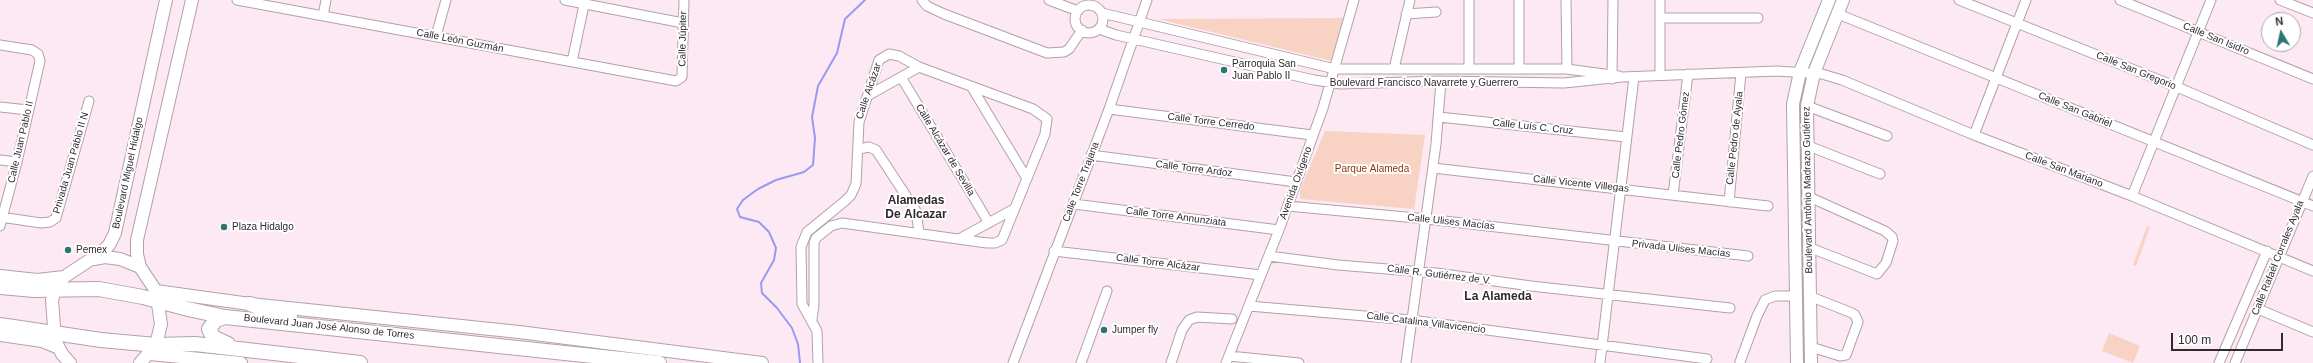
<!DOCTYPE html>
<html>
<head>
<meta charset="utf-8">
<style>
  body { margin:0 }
  #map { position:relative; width:2313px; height:363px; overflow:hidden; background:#fde9f4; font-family:Arial,sans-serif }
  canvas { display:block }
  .north { position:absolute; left:2261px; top:12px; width:40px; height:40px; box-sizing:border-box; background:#fff; border:1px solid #aca9ab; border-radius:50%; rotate:351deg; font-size:11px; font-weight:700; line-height:16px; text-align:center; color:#30292d }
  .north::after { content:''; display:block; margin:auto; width:14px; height:18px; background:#2b7572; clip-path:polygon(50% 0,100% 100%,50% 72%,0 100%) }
  .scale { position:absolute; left:2171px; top:333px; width:112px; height:18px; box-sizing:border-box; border:2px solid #30292d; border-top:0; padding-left:5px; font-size:12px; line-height:14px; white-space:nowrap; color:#30292d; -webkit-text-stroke:3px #fff; paint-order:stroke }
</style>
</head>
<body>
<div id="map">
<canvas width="2313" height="363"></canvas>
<div class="north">N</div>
<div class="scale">100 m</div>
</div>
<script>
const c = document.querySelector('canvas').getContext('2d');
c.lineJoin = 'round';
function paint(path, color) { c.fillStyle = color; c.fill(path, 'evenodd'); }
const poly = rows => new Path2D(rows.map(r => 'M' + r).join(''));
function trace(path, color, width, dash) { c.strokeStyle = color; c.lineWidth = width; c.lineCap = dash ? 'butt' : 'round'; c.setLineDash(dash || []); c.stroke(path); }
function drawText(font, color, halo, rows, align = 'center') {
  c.font = font + ' Arial,sans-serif'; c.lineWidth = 4; c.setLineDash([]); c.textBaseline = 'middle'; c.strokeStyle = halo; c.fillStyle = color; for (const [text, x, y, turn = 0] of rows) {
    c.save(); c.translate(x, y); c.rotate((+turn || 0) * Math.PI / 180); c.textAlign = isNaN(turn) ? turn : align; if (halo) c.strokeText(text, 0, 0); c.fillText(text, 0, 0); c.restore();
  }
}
paint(poly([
  [1343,18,1332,61,1158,19],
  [1325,131,1425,135,1414,209,1300,199,1300,190],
  [2147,226,2150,227,2136,266,2133,265],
  [2109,333,2140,346,2133,363,2102,351]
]), '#f8d2c3');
trace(poly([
  [800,363,798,344,792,328,777,308,762,293,761,283,774,260,776,248,769,232,759,222,740,217,737,209,743,200,758,189,776,180,804,172,813,165,815,138,812,117,818,86,837,53,845,19,865,0]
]), '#9999f2', 2);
const street = poly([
  [237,0,676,81,682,77,684,0],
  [565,0,683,23],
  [922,0,927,6,944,14,1047,53,1064,52,1069,49,1082,30],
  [1049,0,1078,11],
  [1566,0,1567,69],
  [1660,0,1660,75],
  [1959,0,2177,87,2313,145],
  [2120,0,2313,79],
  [2280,0,2313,13],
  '1075 19a14 14 0 1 1 28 0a14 14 0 1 1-28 0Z',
  [1102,13,1335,69,1567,69,1619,76],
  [1406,14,1436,12],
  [1838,14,2313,206],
  [323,16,326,0],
  [1661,18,1758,18],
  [1099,29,1116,35,1314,80,1341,84,1441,81,1564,83,1622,77,1777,71,1822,74,1842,80,1974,135,2132,196,2313,271],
  [436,36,446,0],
  [0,45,32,50,38,54,40,61,17,162,0,226],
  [572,62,585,0],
  [1469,68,1469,0],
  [1394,69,1410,0],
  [1519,69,1519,0],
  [901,77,989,223],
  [1612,79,1613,0],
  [971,86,1026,177],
  [869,95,919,67],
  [1807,106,1887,136],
  [0,107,28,110],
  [1109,109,1312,135],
  [1439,117,1626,137],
  [1974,135,2026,0],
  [1806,145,1880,174],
  [859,149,869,147,876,150,916,211,919,233],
  [1091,155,1296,182],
  [0,160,17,162],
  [1433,168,1768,206],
  [1673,195,1688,74],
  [1807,196,1885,231,1892,237,1893,241,1886,263,1877,274,1808,247],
  [2132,196,2211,0],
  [1729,202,1741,73],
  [1074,204,1279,230],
  [1288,206,1427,219,1748,256],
  [0,217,41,223,50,222,56,218,89,101],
  [959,239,1014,209],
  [1054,251,1261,275],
  [1269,256,1338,265,1436,273,1531,286,1730,308],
  [1809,296,1852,313,1855,315,1858,322,1846,355,1840,356,1811,347],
  [1249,306,1411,320,1707,359],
  [2258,309,2313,332],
  [812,319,814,305,814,243,816,238,831,226,842,223,987,243,995,243,1002,240,1045,134,1047,119,1033,109,919,67,899,56,889,54,879,60,859,122,856,184,851,195,845,201,807,232,801,247,802,304,817,331,818,363],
  [1229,356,1299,363],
  [1740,362,1757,316,1765,300,1775,296,1795,296],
  [1013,363,1109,109,1147,0],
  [1081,363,1107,291],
  [1171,363,1182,330,1189,320,1197,317,1232,319],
  [1226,363,1279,230,1323,108,1354,0],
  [1406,363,1436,144,1441,81],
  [1600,363,1634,77],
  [2219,363,2267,251],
  [2235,363,2313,176]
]);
const secondary = poly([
  [94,259,105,257,120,259,140,267],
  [0,276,37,280,64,277],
  [156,291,250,304,519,332,762,363],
  [0,335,42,341,59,348],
  [150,354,241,363],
  [70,363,62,354,55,340,52,300,55,290,64,277,102,252,109,245,115,233,166,0],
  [140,363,156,345,161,324,156,291,140,267,137,254,137,240,192,0],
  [1797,363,1793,104,1800,72,1829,0],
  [1811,363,1807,106,1814,73,1843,0]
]);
const primary = poly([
  [0,287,34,290,99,289,143,297,188,309,225,317,659,363],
  [250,304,290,317],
  [225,317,216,320,209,329,213,337,228,344],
  [0,325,101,340,156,345,195,344,360,363]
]);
trace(street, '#b2a0aa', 11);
trace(secondary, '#b2a0aa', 14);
trace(primary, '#b2a0aa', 16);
trace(street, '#fff', 9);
trace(secondary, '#fff', 12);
trace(primary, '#fff', 14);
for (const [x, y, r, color] of [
  [1224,70,4,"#2b7572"],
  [224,227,4,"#2b7572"],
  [68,250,4,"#2b7572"],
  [1104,330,4,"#2b7572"]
]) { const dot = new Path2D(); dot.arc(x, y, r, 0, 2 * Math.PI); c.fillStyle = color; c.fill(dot); trace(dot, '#fff', 1.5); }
drawText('10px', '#30292d', '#fff', [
  ["Calle Júpiter",683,39,-89],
  ["Calle San Isidro",2216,39,22],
  ["Calle León Guzmán",460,41,11],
  ["Calle San Gregorio",2136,71,22],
  ["Boulevard Francisco Navarrete y Guerrero",1424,83],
  ["Calle Alcázar",869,91,-71],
  ["Calle San Gabriel",2075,110,22],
  ["Calle Torre Cerredo",1211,122,7],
  ["Calle Luís C. Cruz",1533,127,6],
  ["Calle Pedro Gómez",1681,135,-83],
  ["Calle Pedro de Ayala",1735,138,-84],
  ["Calle Juan Pablo II",21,142,-77],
  ["Calle Alcázar de Sevilla",945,150,59],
  ["Privada Juan Pablo II N",71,163,-74],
  ["Calle Torre Ardoz",1194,169,7],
  ["Calle San Mariano",2064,170,21],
  ["Boulevard Miguel Hidalgo",128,173,-78],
  ["Calle Torre Trajana",1081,182,-69],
  ["Avenida Oxígeno",1296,183,-70],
  ["Calle Vicente Villegas",1581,184,6],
  ["Boulevard Antônio Madrazo Gutiérrez",1808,190,-91],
  ["Calle Torre Annunziata",1176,217,7],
  ["Calle Ulises Macías",1451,222,6],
  ["Privada Ulises Macías",1681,249,6],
  ["Calle Rafaél Corrales Ayala",2278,258,-68],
  ["Calle Torre Alcázar",1158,263,7],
  ["Calle R. Gutiérrez de V.",1439,275,7],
  ["Calle Catalina Villavicencio",1426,323,7],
  ["Boulevard Juan José Alonso de Torres",329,327,6]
]);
drawText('10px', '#30292d', '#fff', [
  ["Parroquia San",1232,64],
  ["Juan Pablo II",1232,76],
  ["Plaza Hidalgo",232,227],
  ["Pemex",76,250],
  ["Jumper fly",1112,330]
], 'left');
drawText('10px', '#8d380a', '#fff', [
  ["Parque Alameda",1372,169]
]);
drawText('bold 12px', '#30292d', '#fff', [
  ["Alamedas",916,201],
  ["De Alcazar",916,215],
  ["La Alameda",1498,297]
]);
</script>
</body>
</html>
